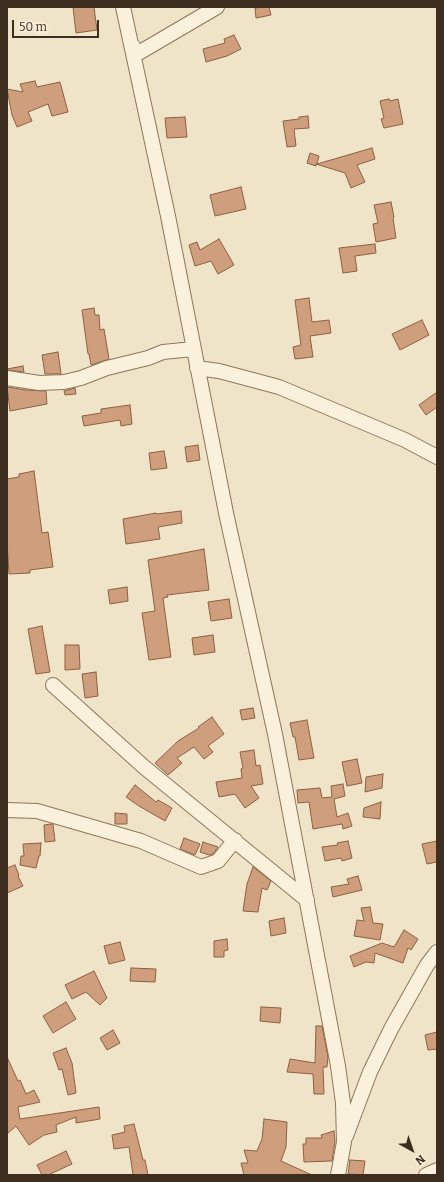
<!DOCTYPE html>
<html>
<head>
<meta charset="utf-8">
<style>
  body { margin:0 }
  #map { position:relative; width:444px; height:1182px; overflow:hidden; background:#f0e4c8; font-family:Bitter,serif }
  canvas { display:block }
  .frame { position:absolute; inset:0; border:8px solid #3d2e20; pointer-events:none }
  .north { position:absolute; left:392px; top:1130px; width:40px; height:40px; -webkit-text-stroke:3px #f7eed8; paint-order:stroke; rotate:140deg; font-size:11px; font-weight:700; line-height:16px; text-align:center; color:#3d2e20 }
  .north::after { content:''; display:block; margin:auto; width:14px; height:18px; background:#3d2e20; clip-path:polygon(50% 0,100% 100%,50% 72%,0 100%) }
  .scale { position:absolute; left:12px; top:20px; width:87px; height:18px; box-sizing:border-box; border:2px solid #3d2e20; border-top:0; padding-left:5px; font-size:12px; line-height:14px; white-space:nowrap; color:#3d2e20; -webkit-text-stroke:3px #f7eed8; paint-order:stroke }
</style>
</head>
<body>
<div id="map">
<canvas width="444" height="1182"></canvas>
<div class="frame"></div>
<div class="north">N</div>
<div class="scale">50 m</div>
</div>
<script>
const c = document.querySelector('canvas').getContext('2d');
c.lineJoin = 'round';
function paint(path, color) { c.fillStyle = color; c.fill(path, 'evenodd'); }
const poly = rows => new Path2D(rows.map(r => 'M' + r).join(''));
function trace(path, color, width, dash) { c.strokeStyle = color; c.lineWidth = width; c.lineCap = dash ? 'butt' : 'round'; c.setLineDash(dash || []); c.stroke(path); }
const building = poly([
  [73,7,94,7,97,30,76,33,73,7],
  [264,7,269,7,271,15,256,18,255,8,264,7],
  [234,35,241,49,227,56,206,62,203,49,225,43,224,39,234,35],
  [35,81,37,87,60,82,68,112,52,116,48,104,28,112,32,121,17,127,12,115,7,89,23,92,20,84,35,81],
  [389,99,390,101,398,99,403,124,384,128,381,119,384,118,380,101,389,99],
  [308,116,309,128,294,129,296,146,287,147,283,121,299,119,299,117,308,116],
  [185,117,187,137,167,138,165,118,185,117],
  [372,148,375,159,357,165,365,182,351,188,345,173,316,164,316,166,307,163,310,153,319,156,317,164,372,148],
  [241,187,246,209,215,216,210,195,241,187],
  [391,202,394,217,393,218,396,238,376,242,373,224,378,223,374,205,391,202],
  [219,239,234,265,218,274,211,261,195,266,189,245,197,242,200,250,219,239],
  [375,244,376,253,355,256,357,271,343,273,339,248,375,244],
  [309,298,312,322,329,320,331,333,310,336,313,357,295,359,293,347,301,345,295,300,309,298],
  [94,308,95,315,99,315,100,330,104,329,109,359,91,365,89,354,88,354,82,310,94,308],
  [422,320,429,335,400,350,392,334,422,320],
  [58,352,61,374,45,374,42,355,58,352],
  [23,366,24,372,7,370,7,369,23,366],
  [7,387,26,390,46,391,47,404,10,411,7,387],
  [75,388,76,394,65,395,64,391,75,388],
  [437,392,437,407,426,415,419,405,437,392],
  [130,405,132,424,121,426,120,420,84,426,82,416,101,413,101,409,130,405],
  [198,445,200,460,187,462,185,447,198,445],
  [164,451,167,468,151,470,149,453,164,451],
  [34,471,42,533,48,532,53,567,30,570,30,573,9,574,7,541,7,479,19,477,19,474,34,471],
  [181,511,182,523,158,527,160,539,126,544,123,519,156,513,157,514,181,511],
  [204,549,209,590,167,595,168,597,163,598,171,657,149,660,142,613,155,611,148,560,204,549],
  [127,587,128,601,110,604,108,590,127,587],
  [229,599,232,618,211,621,208,602,229,599],
  [42,626,50,672,36,674,28,629,42,626],
  [213,635,215,652,194,655,192,638,213,635],
  [65,645,79,645,80,669,65,670,65,645],
  [96,672,98,696,85,698,82,674,96,672],
  [253,708,255,718,242,720,240,710,253,708],
  [212,717,224,734,208,746,213,752,204,759,194,747,177,758,182,763,168,775,155,763,178,741,199,728,198,727,212,717],
  [307,720,314,758,299,760,295,737,293,737,290,723,307,720],
  [254,750,256,766,260,765,263,784,251,786,259,798,245,808,235,794,219,797,216,782,242,778,241,769,243,768,240,752,254,750],
  [357,759,362,783,347,786,342,762,357,759],
  [383,774,382,788,365,792,366,777,383,774],
  [343,784,345,796,334,799,337,817,348,813,352,826,343,829,342,824,313,829,309,802,298,803,297,790,320,788,322,798,332,797,331,786,343,784],
  [135,785,156,802,158,800,172,808,165,821,139,806,126,797,135,785],
  [381,802,380,819,363,817,364,808,381,802],
  [115,813,127,814,127,824,115,824,115,813],
  [51,824,53,824,55,841,45,842,44,825,51,824],
  [184,838,200,844,195,855,180,849,184,838],
  [348,841,352,858,342,861,341,858,325,861,322,847,338,845,337,843,348,841],
  [437,841,437,862,427,864,422,844,437,841],
  [203,842,218,847,213,854,209,855,200,852,203,842],
  [41,843,40,856,39,856,36,868,20,865,21,856,24,856,23,844,41,843],
  [15,865,19,875,18,876,23,886,7,893,7,868,15,865],
  [253,867,271,881,267,890,262,888,258,912,243,911,247,884,253,867],
  [358,876,362,890,333,897,331,887,349,884,347,879,358,876],
  [370,907,373,923,383,924,380,940,354,936,357,920,364,921,361,908,370,907],
  [284,918,286,933,271,936,269,921,284,918],
  [404,930,418,939,411,950,408,948,403,963,375,953,374,963,366,962,354,967,350,956,382,943,394,947,404,930],
  [227,939,228,950,224,951,224,957,214,957,214,941,227,939],
  [120,942,125,960,109,964,104,946,120,942],
  [131,968,156,969,155,982,130,981,131,968],
  [94,971,107,998,100,1005,86,992,72,999,65,985,94,971],
  [66,1002,76,1019,53,1033,43,1016,66,1002],
  [261,1007,281,1008,280,1023,260,1021,261,1007],
  [316,1026,322,1026,328,1057,327,1067,323,1067,324,1094,314,1094,313,1074,287,1072,290,1059,315,1063,316,1026],
  [113,1030,120,1043,107,1050,100,1038,113,1030],
  [437,1032,437,1049,428,1050,425,1035,437,1032],
  [66,1048,72,1063,76,1093,68,1095,62,1069,59,1070,53,1053,66,1048],
  [7,1057,18,1081,20,1080,26,1094,34,1090,40,1102,18,1107,20,1119,99,1107,100,1119,76,1123,76,1117,56,1125,57,1132,44,1135,29,1145,16,1126,7,1134,7,1057],
  [264,1119,287,1122,286,1147,281,1161,312,1175,244,1175,241,1163,248,1163,244,1150,257,1151,262,1139,264,1119],
  [134,1124,143,1160,145,1160,148,1175,133,1175,129,1147,114,1149,112,1135,125,1132,124,1126,134,1124],
  [334,1131,335,1141,332,1161,304,1162,303,1144,306,1144,306,1138,322,1138,321,1135,334,1131],
  [66,1151,72,1164,48,1175,42,1175,37,1165,66,1151],
  [350,1160,365,1161,363,1175,348,1174,350,1160]
]);
paint(building, '#cf9f7d');
trace(building, '#8d5f41', 1);
const street = poly([
  [123,7,168,216,226,513,275,734,338,1066,343,1103,344,1142,338,1175],
  [133,46,135,55,217,7],
  [197,368,219,371,279,387,405,440,437,457],
  [7,378,39,383,64,382,81,378,107,368,148,358,163,352,193,349],
  [53,685,144,767,307,900],
  [7,810,37,811,141,841,201,867,218,861,235,840],
  [346,1136,370,1072,391,1029,427,965,437,952],
  [426,1175,437,1170]
]);
trace(street, '#8d765c', 16);
trace(street, '#faf1dc', 14);
</script>
</body>
</html>
